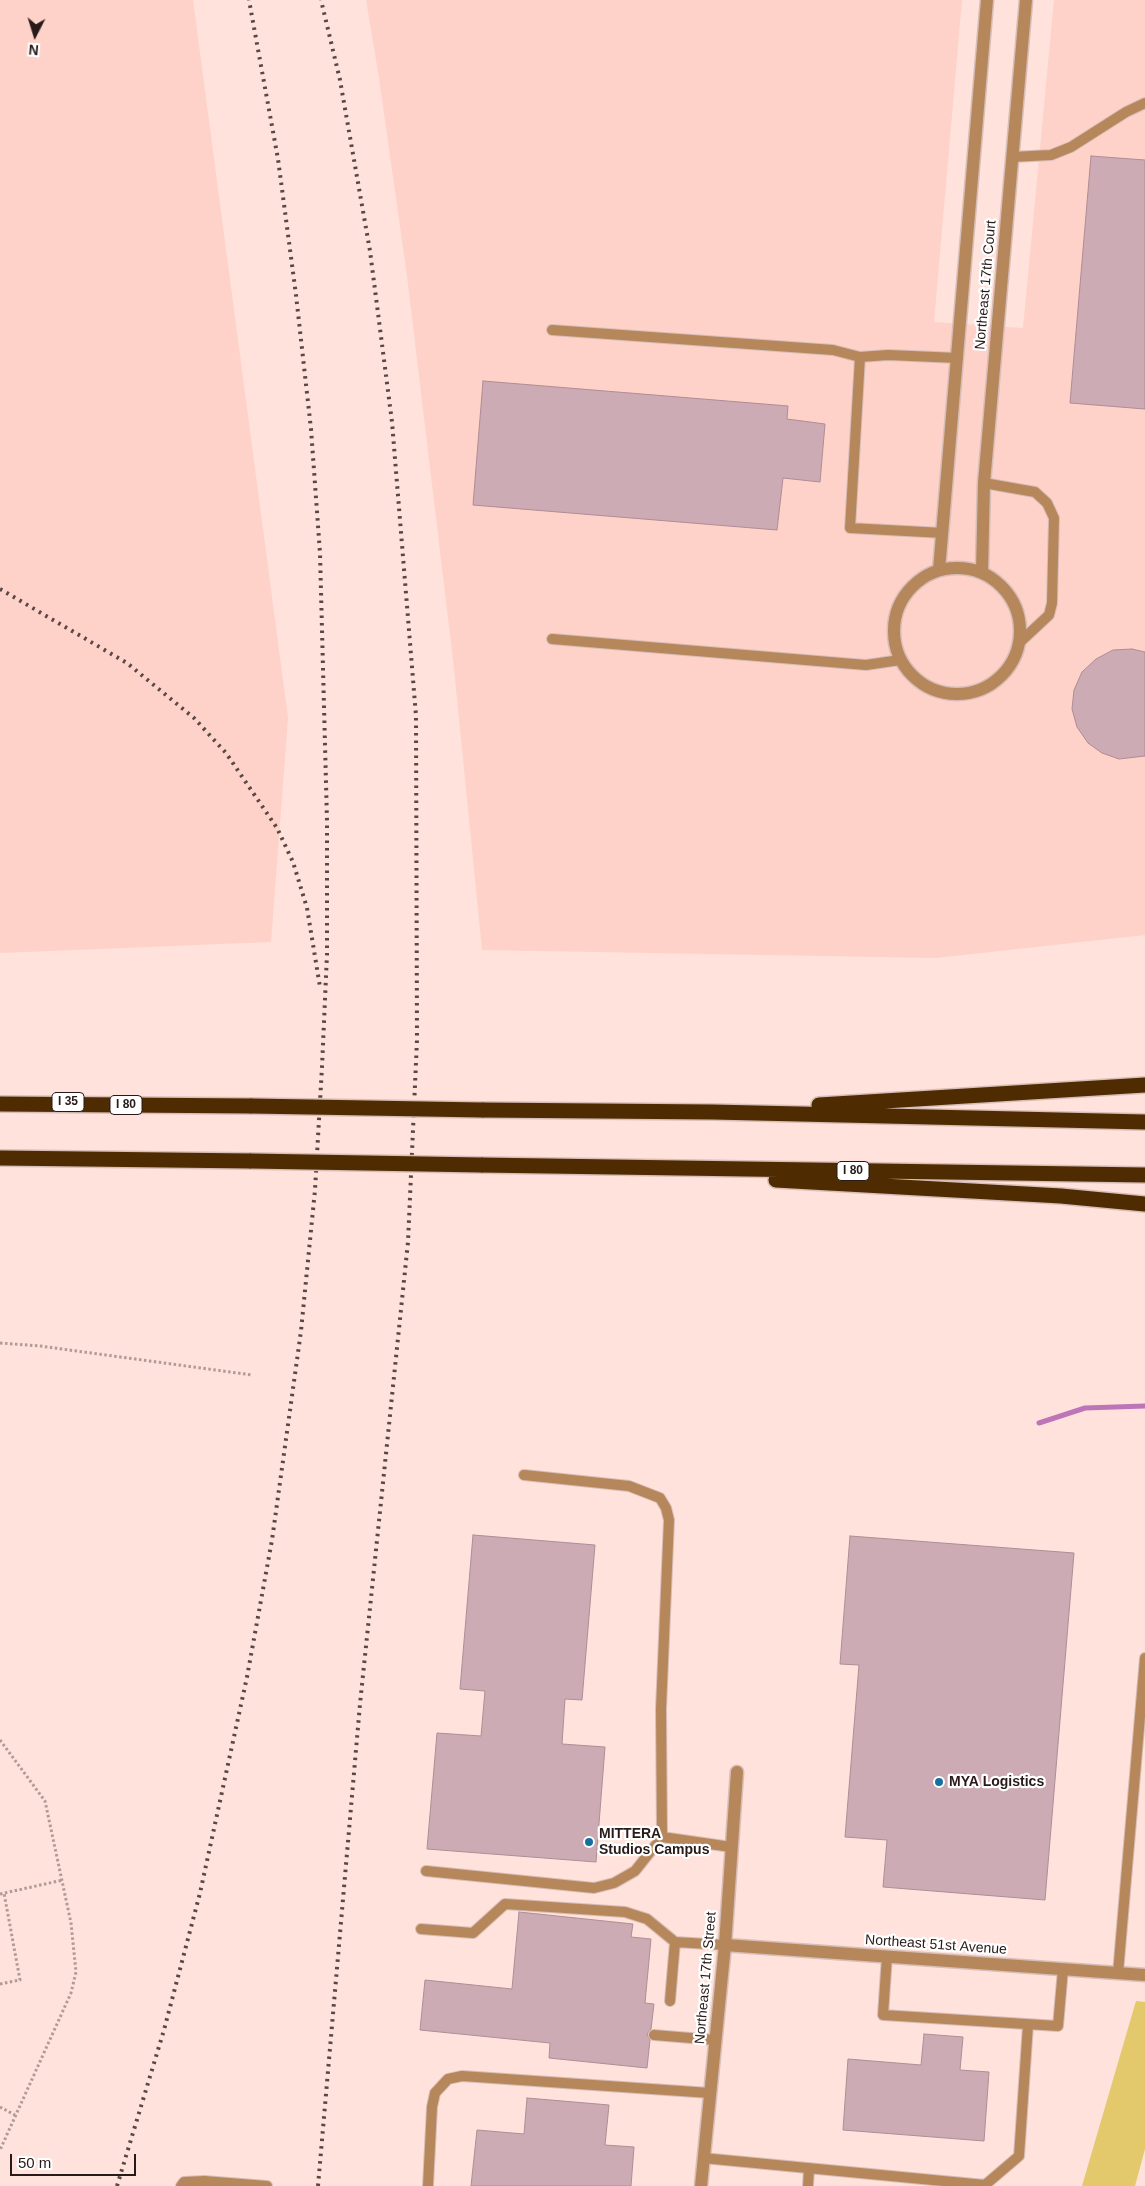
<!DOCTYPE html>
<html>
<head>
<meta charset="utf-8">
<style>
  body { margin:0 }
  #map { position:relative; width:1145px; height:2186px; overflow:hidden; background:#fee2db; font-family:Arial,sans-serif }
  canvas { display:block }
  .north { position:absolute; left:10px; top:10px; width:50px; height:50px; -webkit-text-stroke:4px #fff; paint-order:stroke; rotate:185deg; font-size:14px; font-weight:700; line-height:20px; text-align:center; color:#271a18 }
  .north::after { content:''; display:block; margin:auto; width:18px; height:22px; background:#271a18; clip-path:polygon(50% 0,100% 100%,50% 72%,0 100%) }
  .scale { position:absolute; left:10px; top:2154px; width:126px; height:22px; box-sizing:border-box; border:2px solid #271a18; border-top:0; padding-left:6px; font-size:15px; line-height:18px; white-space:nowrap; color:#271a18; -webkit-text-stroke:4px #fff; paint-order:stroke }
</style>
</head>
<body>
<div id="map">
<canvas width="1145" height="2186"></canvas>
<div class="north">N</div>
<div class="scale">50 m</div>
</div>
<script>
const c = document.querySelector('canvas').getContext('2d');
c.lineJoin = 'round';
function paint(path, color) { c.fillStyle = color; c.fill(path, 'evenodd'); }
const poly = rows => new Path2D(rows.map(r => 'M' + r).join(''));
function trace(path, color, width, dash) { c.strokeStyle = color; c.lineWidth = width; c.lineCap = dash ? 'butt' : 'round'; c.setLineDash(dash || []); c.stroke(path); }
function drawText(font, color, halo, rows, align = 'center') {
  c.font = font + ' Arial,sans-serif'; c.lineWidth = 4.5; c.setLineDash([]); c.textBaseline = 'middle'; c.strokeStyle = halo; c.fillStyle = color; for (const [text, x, y, turn = 0] of rows) {
    c.save(); c.translate(x, y); c.rotate((+turn || 0) * Math.PI / 180); c.textAlign = isNaN(turn) ? turn : align; if (halo) c.strokeText(text, 0, 0); c.fillText(text, 0, 0); c.restore();
  }
}
paint(poly([
  [0,0,193,0,288,718,271,942,0,953],
  [366,0,962,0,934,322,1023,328,1054,0,1145,0,1145,935,936,958,482,950,454,668,407,276,379,78]
]), '#fed2c9');
paint(poly([
  [1136,2001,1145,2002,1145,2149,1135,2186,1082,2186]
]), '#e3c86c');
trace(poly([
  [1039,1423,1085,1408,1145,1406]
]), '#be75b7', 5);
const building = poly([
  [1091,156,1145,160,1145,409,1070,403,1091,156],
  [483,381,788,406,787,419,825,424,820,482,783,478,777,530,473,505,483,381],
  [1132,649,1145,652,1145,756,1119,759,1102,753,1088,743,1077,727,1072,709,1074,690,1082,672,1096,659,1113,650,1132,649],
  [473,1535,595,1545,582,1700,565,1699,562,1744,605,1747,596,1862,427,1849,437,1733,481,1736,485,1691,460,1689,473,1535],
  [850,1536,1074,1553,1045,1900,883,1887,887,1840,845,1837,859,1665,840,1664,850,1536],
  [519,1912,633,1924,631,1937,651,1939,645,2003,654,2004,651,2029,647,2034,650,2040,647,2068,549,2058,550,2043,420,2030,425,1980,512,1989,519,1912],
  [924,2034,963,2037,960,2070,989,2072,984,2141,843,2130,848,2059,921,2065,924,2034],
  [527,2098,609,2105,605,2145,634,2147,631,2186,471,2186,477,2130,524,2134,527,2098]
]);
paint(building, '#cdabb4');
trace(building, '#ae8d95', 1);
const service = poly([
  [1012,157,1051,155,1071,147,1126,112,1145,103],
  [552,330,833,350,860,357],
  [984,483,1035,492,1047,503,1054,518,1052,603,1049,615,1019,643],
  [943,533,850,528,860,357,888,355,958,358],
  [552,639,866,665,900,660],
  [524,1475,629,1486,660,1498,666,1508,669,1520,661,1709,662,1837],
  [426,1871,594,1888,614,1883,635,1871,662,1837,731,1847],
  [421,1929,473,1933,505,1904,625,1912,647,1919,675,1942],
  [887,1956,883,2015,1058,2026,1063,1969],
  [1118,1973,1145,1658],
  [670,2001,675,1942,725,1945],
  [654,2035,715,2040],
  [703,2158,985,2185,1019,2156,1028,2025],
  [181,2186,184,2182,204,2181,267,2186],
  [428,2186,432,2107,435,2093,448,2079,462,2076,710,2093],
  [808,2186,809,2168]
]);
const minor = poly([
  '894 631a63 63 0 1 1 126 0a63 63 0 1 1-126 0Z',
  [939,570,987,0],
  [982,572,984,483,1026,0]
]);
const tertiary = poly([
  [725,1945,1145,1975],
  [701,2186,725,1945,737,1772]
]);
const motorway = poly([
  [0,1104,252,1106],
  [819,1105,1145,1085],
  [482,1110,713,1112,1145,1122],
  [0,1158,251,1161],
  [481,1165,1145,1175],
  [776,1180,1061,1196,1145,1204]
]);
trace(service, '#d7beb8', 12);
trace(minor, '#d7beb8', 15);
trace(tertiary, '#d7beb8', 15);
trace(motorway, '#d7beb8', 18);
trace(poly([
  [0,1343,40,1346,252,1375],
  [0,1740,45,1801,71,1923,76,1972,71,1993,0,2150],
  [0,1894,63,1880],
  [0,1984,20,1980,4,1893],
  [0,2107,15,2115]
]), '#b29b96', 3, [2.5, 2.5]);
trace(service, '#b7875c', 10);
trace(minor, '#b7875c', 12);
trace(tertiary, '#b7875c', 12);
trace(motorway, '#4f2b01', 15);
trace(poly([
  [0,589,127,663,194,718,226,753,277,828,293,862,307,908,320,987],
  [117,2186,164,2030,200,1893,247,1677,272,1540,301,1331,315,1190,322,1067,327,954,327,821,320,553,311,429,296,295,278,159,249,0],
  [318,2186,360,1704,408,1242,417,1040,416,716,392,422,370,251,340,80,321,0]
]), '#584744', 4, [2.5, 5]);
const motorwayBridge = poly([
  [252,1106,482,1110],
  [251,1161,481,1165]
]);
trace(motorwayBridge, '#d7beb8', 18, []);
trace(motorwayBridge, '#4f2b01', 15);
for (const [x, y, r, color] of [
  [939,1782,5,"#15709f"],
  [589,1842,5,"#15709f"]
]) { const dot = new Path2D(); dot.arc(x, y, r, 0, 2 * Math.PI); c.fillStyle = color; c.fill(dot); trace(dot, '#fff', 2); }
for (const [x, y, w] of [
  [68,1102,32],
  [126,1105,32],
  [853,1171,32]
]) { const box = new Path2D(); box.roundRect(x - w / 2, y - 9.5, w, 19, 4); c.fillStyle = '#fff'; c.fill(box); trace(box, '#271a18', 1); }
drawText('bold 12px', '#271a18', null, [
  ["I 35",68,1102],
  ["I 80",126,1105],
  ["I 80",853,1171]
]);
drawText('14px', '#271a18', '#fff', [
  ["Northeast 17th Court",986,285,-85],
  ["Northeast 51st Avenue",936,1945,4],
  ["Northeast 17th Street",706,1978,-85]
]);
drawText('bold 14px', '#271a18', '#fff', [
  ["MYA Logistics",949,1782],
  ["MITTERA",599,1834],
  ["Studios Campus",599,1850]
], 'left');
</script>
</body>
</html>
